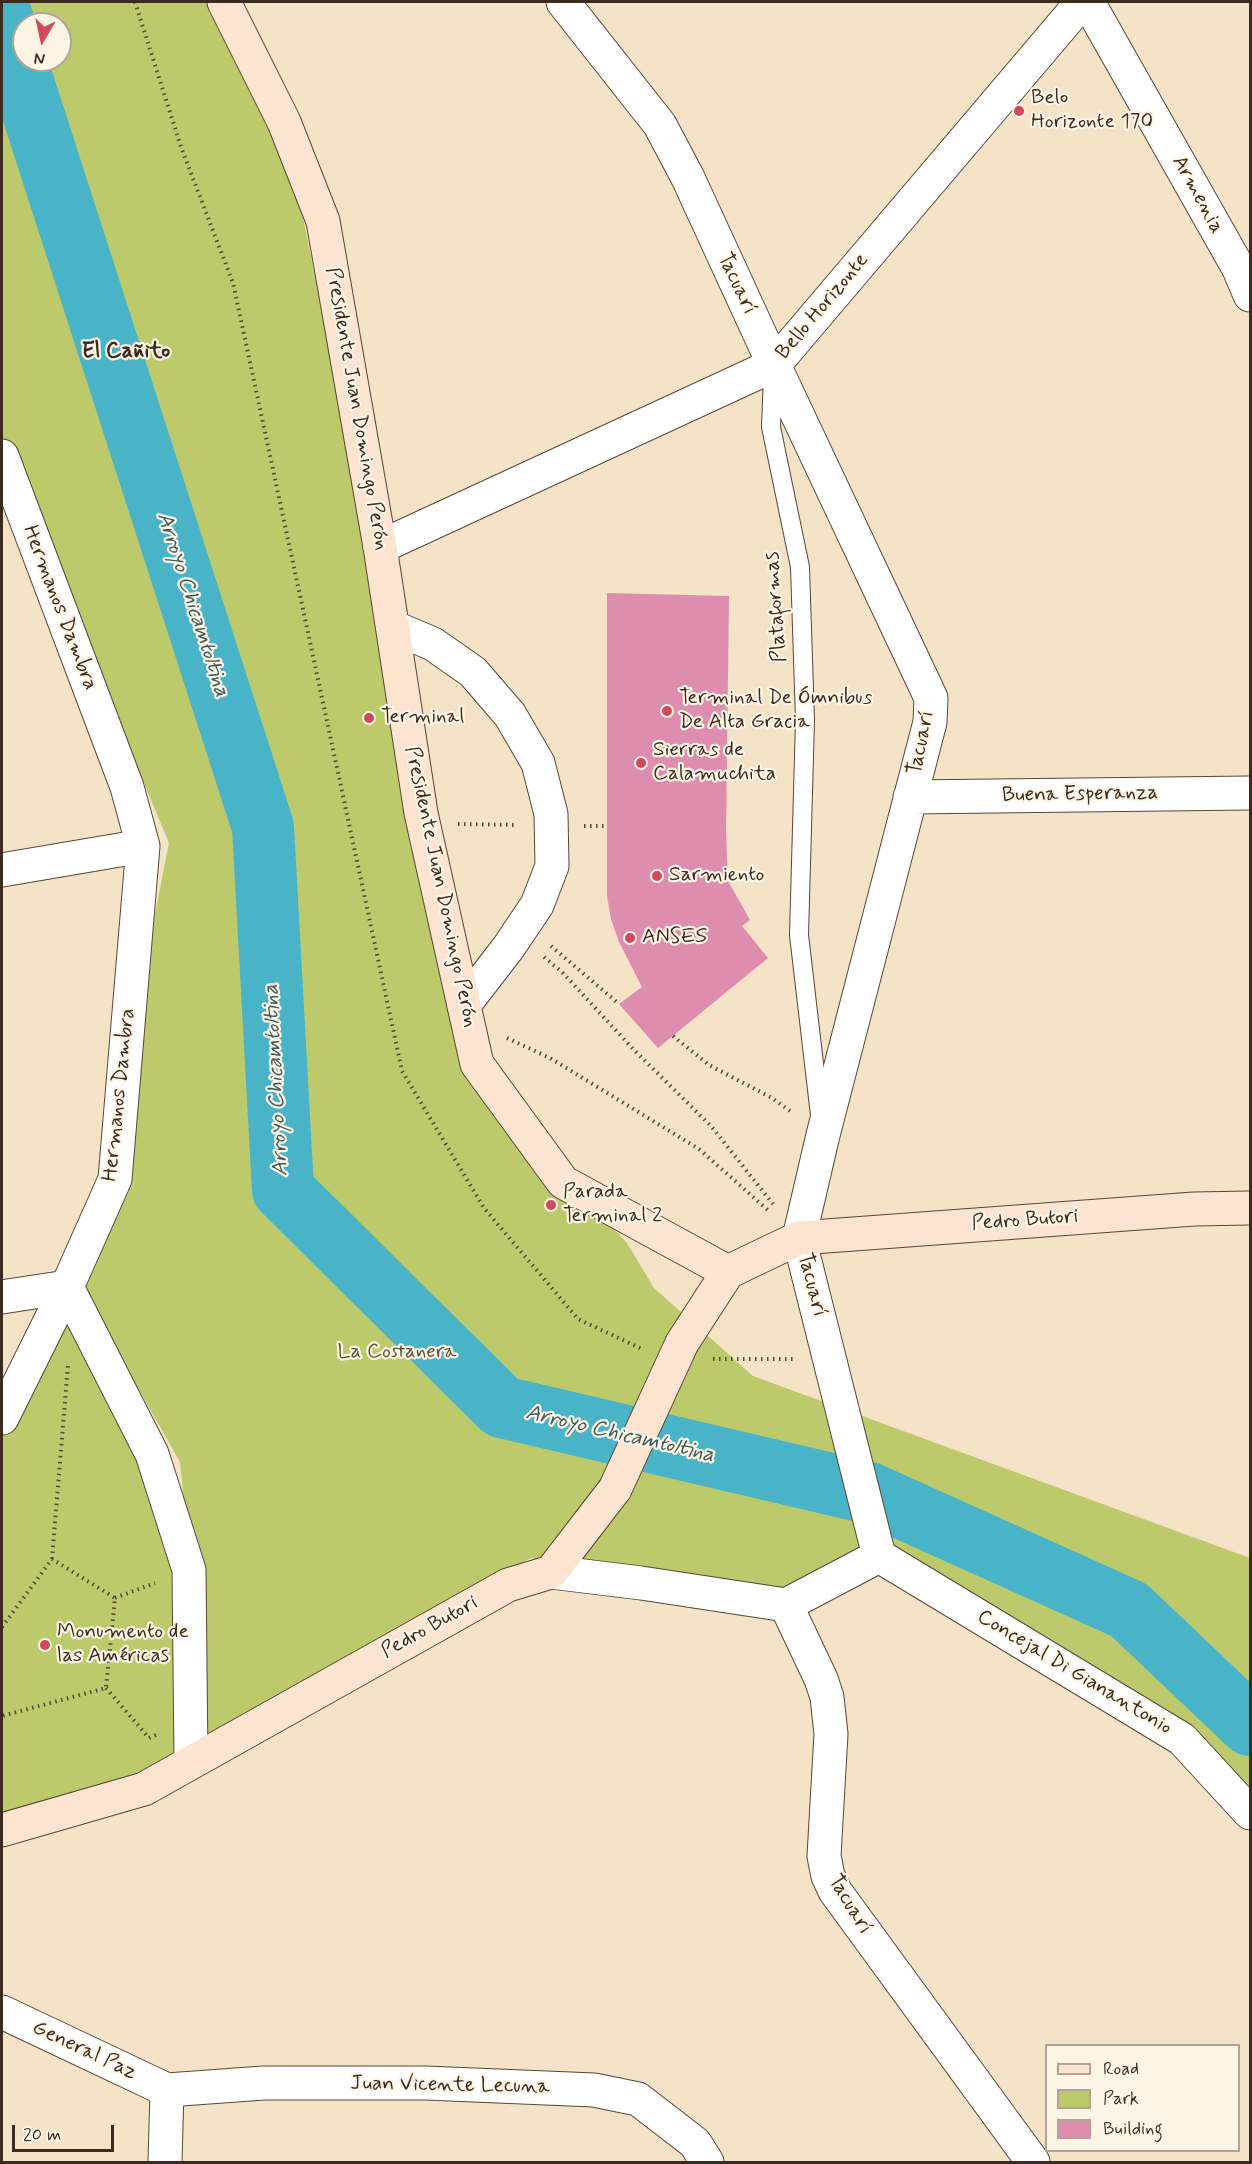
<!DOCTYPE html>
<html>
<head>
<meta charset="utf-8">
<style>
  body { margin:0 }
  #map { position:relative; width:1252px; height:2164px; overflow:hidden; background:#f4e3c7; font-family:Mynerve,sans-serif }
  canvas { display:block }
  .frame { position:absolute; inset:0; border:3px solid #3b2a1e; pointer-events:none }
  .legend { position:absolute; left:1045px; top:2044px; width:195px; height:108px; box-sizing:border-box; background:#fcf5e5; border:2px solid #afa495; margin:0; padding:8px 10px; list-style:none; font-size:18px; color:#3b2a1e }
  .legend li { display:flex; align-items:center; gap:12px; height:30px }
  .legend b { width:30px; border:2px solid #afa495 }
  .north { position:absolute; left:12px; top:12px; width:60px; height:60px; box-sizing:border-box; background:#fcf5e5; border:2px solid #afa495; border-radius:50%; rotate:189deg; font-size:16px; font-weight:700; line-height:24px; text-align:center; color:#3b2a1e }
  .north::after { content:''; display:block; margin:auto; width:21px; height:27px; background:#d1495b; clip-path:polygon(50% 0,100% 100%,50% 72%,0 100%) }
  .scale { position:absolute; left:12px; top:2125px; width:102px; height:27px; box-sizing:border-box; border:3px solid #3b2a1e; border-top:0; padding-left:8px; font-size:18px; line-height:21px; white-space:nowrap; color:#3b2a1e; -webkit-text-stroke:4px #fcf5e5; paint-order:stroke }
</style>
</head>
<body>
<div id="map">
<canvas width="1252" height="2164"></canvas>
<div class="frame"></div>
<ul class="legend">
<li><b style="height:8px;background:#fde4d1"></b>Road</li>
<li><b style="height:16px;background:#bcca6c"></b>Park</li>
<li><b style="height:16px;background:#df8daf"></b>Building</li>
</ul>
<div class="north">N</div>
<div class="scale">20 m</div>
</div>
<script>
const c = document.querySelector('canvas').getContext('2d');
c.lineJoin = 'round';
function paint(path, color) { c.fillStyle = color; c.fill(path, 'evenodd'); }
const poly = rows => new Path2D(rows.map(r => 'M' + r).join(''));
function trace(path, color, width, dash) { c.strokeStyle = color; c.lineWidth = width; c.lineCap = dash ? 'butt' : 'round'; c.setLineDash(dash || []); c.stroke(path); }
function drawText(font, color, halo, rows, align = 'center') {
  c.font = font + ' Mynerve,sans-serif'; c.lineWidth = 4.5; c.setLineDash([]); c.textBaseline = 'middle'; c.strokeStyle = halo; c.fillStyle = color; for (const [text, x, y, turn = 0] of rows) {
    c.save(); c.translate(x, y); c.rotate((+turn || 0) * Math.PI / 180); c.textAlign = isNaN(turn) ? turn : align; if (halo) c.strokeText(text, 0, 0); c.fillText(text, 0, 0); c.restore();
  }
}
paint(poly([
  [2,2,222,2,284,122,430,852,479,1085,627,1243,654,1288,753,1376,1250,1558,1250,1786,879,1556,787,1600,641,1583,531,1558,207,1734,180,1462,81,1288,169,843,2,443],
  [24,24,60,24,60,60,24,60],
  [67,1287,189,1570,191,1762,2,1830,2,1418]
]), '#bcca6c');
trace(poly([
  [2,17,263,827,283,1190,502,1407,869,1493,1129,1610,1250,1725]
]), '#49b3c7', 62);
paint(poly([
  [607,593,729,596,726,834,728,881,750,920,742,926,768,958,658,1048,619,1004,642,987,619,942,611,919,607,896]
]), '#df8daf');
const lane = poly([
  [773,376,771,427,800,567,805,720,799,935,820,1115]
]);
const street = poly([
  [563,2,660,125,688,178,774,365,931,698,930,722,823,1135,799,1238,879,1556],
  [1088,2,1239,269,1250,295],
  [2,456,127,787,143,846,115,1179,67,1287,152,1454,189,1570,191,1762],
  [380,547,774,365,1082,2],
  [393,627,433,644,473,672,510,715,538,763,551,814,552,866,537,905,508,948,464,1005],
  [910,797,1250,793],
  [2,870,143,846],
  [2,1297,67,1287],
  [2,1418,67,1287],
  [879,1556,1182,1739,1250,1813],
  [551,1572,641,1583,786,1605,879,1556],
  [786,1605,821,1679,827,1697,831,1734,824,1856,828,1876,835,1891,1033,2162],
  [2,2012,167,2090,264,2083,426,2083,594,2090,638,2099,695,2143,707,2162],
  [165,2162,167,2090]
]);
const secondary = poly([
  [224,2,284,122,323,221,380,547,421,813,477,1064,563,1182,728,1272],
  [728,1272,799,1238,1194,1209,1250,1208],
  [682,1343,728,1272],
  [2,1830,144,1789,508,1585,551,1572,615,1489]
]);
trace(lane, '#574637', 20);
trace(street, '#574637', 35);
trace(secondary, '#574637', 35);
trace(poly([
  [135,2,181,147,233,283,402,1071,484,1208,578,1319,642,1349],
  [458,824,517,825],
  [584,826,608,826],
  [551,946,619,1004],
  [544,957,562,972,635,1051,711,1126,773,1204],
  [673,1036,709,1065,772,1098,793,1113],
  [507,1038,550,1058,699,1149,769,1211],
  [713,1359,796,1359],
  [52,1559,68,1365],
  [115,1598,155,1583],
  [2,1627,52,1559,115,1598,106,1688,2,1716],
  [106,1688,149,1738,156,1735]
]), '#574637', 4, [1.5, 4.5]);
trace(lane, '#fff', 18);
trace(street, '#fff', 33);
trace(secondary, '#fde4d1', 33);
const secondaryBridge = poly([
  [615,1489,682,1343]
]);
trace(secondaryBridge, '#574637', 35, []);
trace(secondaryBridge, '#fde4d1', 33);
for (const [x, y, r, color] of [
  [1019,111,6,"#d1495b"],
  [667,711,6,"#d1495b"],
  [369,718,6,"#d1495b"],
  [641,763,6,"#d1495b"],
  [657,876,6,"#d1495b"],
  [630,938,6,"#d1495b"],
  [551,1205,6,"#d1495b"],
  [45,1645,6,"#d1495b"]
]) { const dot = new Path2D(); dot.arc(x, y, r, 0, 2 * Math.PI); c.fillStyle = color; c.fill(dot); trace(dot, '#fcf5e5', 2); }
drawText('21px', '#3b2a1e', '#fcf5e5', [
  ["Belo",1031,99],
  ["Horizonte 170",1031,123],
  ["Terminal De Ómnibus",679,699],
  ["De Alta Gracia",679,723],
  ["Terminal",381,718],
  ["Sierras de",653,751],
  ["Calamuchita",653,775],
  ["Sarmiento",669,876],
  ["ANSES",642,938],
  ["Parada",563,1193],
  ["Terminal 2",563,1217],
  ["Monumento de",57,1633],
  ["las Américas",57,1657]
], 'left');
drawText('21px', '#3b2a1e', '#fcf5e5', [
  ["Armenia",1197,195,61],
  ["Tacuarí",736,284,65],
  ["Bello Horizonte",823,307,-50],
  ["Presidente Juan Domingo Perón",356,409,80],
  ["Plataformas",777,607,-94],
  ["Hermanos Dambra",59,608,69],
  ["Tacuarí",922,743,-78],
  ["Buena Esperanza",1080,795,-1],
  ["Presidente Juan Domingo Perón",440,887,78],
  ["Hermanos Dambra",120,1095,-84],
  ["Pedro Butori",1025,1221,-4],
  ["Tacuarí",811,1285,76],
  ["Pedro Butori",430,1628,-29],
  ["Concejal Di Gianantonio",1074,1673,31],
  ["Tacuarí",849,1905,59],
  ["General Paz",84,2051,25],
  ["Juan Vicente Lecuna",450,2086,1]
]);
drawText('21px', '#5b5232', '#fcf5e5', [
  ["La Costanera",397,1353]
]);
drawText('bold 22px', '#3b2a1e', '#fcf5e5', [
  ["El Cañito",126,352]
]);
drawText('italic 22px', '#405a59', '#fcf5e5', [
  ["Arroyo Chicamtoltina",192,605,72],
  ["Arroyo Chicamtoltina",277,1080,-93],
  ["Arroyo Chicamtoltina",620,1435,13]
]);
</script>
</body>
</html>
